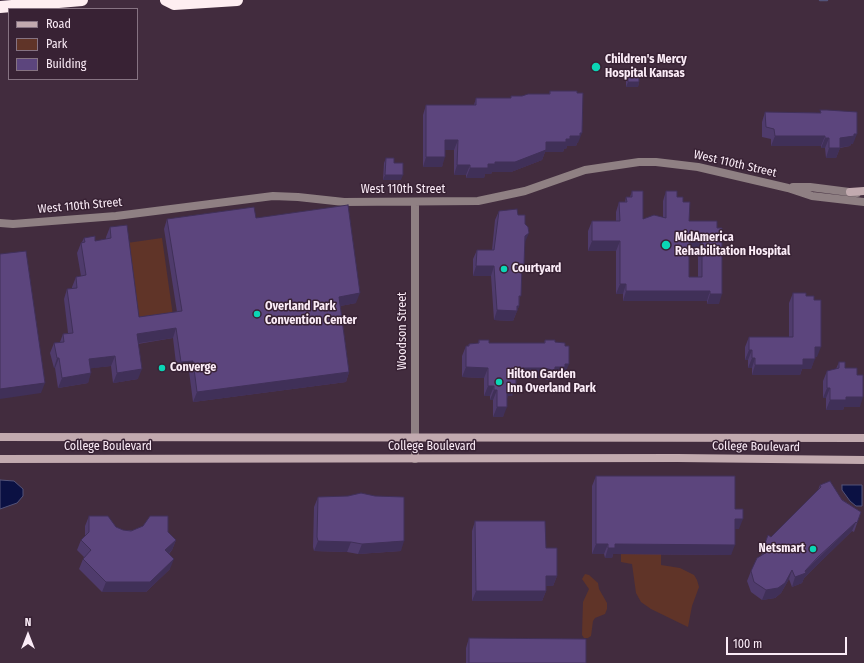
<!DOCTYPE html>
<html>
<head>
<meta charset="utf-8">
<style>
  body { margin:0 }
  #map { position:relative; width:864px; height:663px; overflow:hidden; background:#422c3e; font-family:"Fira Sans Condensed",sans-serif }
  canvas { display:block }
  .legend { position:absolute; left:8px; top:8px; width:130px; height:72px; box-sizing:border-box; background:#382234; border:1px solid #867382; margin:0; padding:5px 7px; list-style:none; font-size:12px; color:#fbecf7 }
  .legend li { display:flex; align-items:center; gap:8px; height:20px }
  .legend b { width:20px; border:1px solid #867382 }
  .north { position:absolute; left:8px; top:615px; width:40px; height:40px; -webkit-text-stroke:3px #382234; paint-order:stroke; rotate:0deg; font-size:11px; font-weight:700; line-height:16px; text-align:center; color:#fbecf7 }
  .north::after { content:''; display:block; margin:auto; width:14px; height:18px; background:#fbecf7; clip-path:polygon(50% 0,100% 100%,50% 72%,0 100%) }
  .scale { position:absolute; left:726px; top:637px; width:121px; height:18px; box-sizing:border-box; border:2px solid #fbecf7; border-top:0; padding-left:5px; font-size:12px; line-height:14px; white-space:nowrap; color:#fbecf7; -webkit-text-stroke:3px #382234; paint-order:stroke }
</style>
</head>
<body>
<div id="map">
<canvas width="864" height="663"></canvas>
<ul class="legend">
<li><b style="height:5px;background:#c2aaaf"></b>Road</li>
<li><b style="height:11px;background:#603428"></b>Park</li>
<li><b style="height:11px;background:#5c457d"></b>Building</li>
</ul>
<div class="north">N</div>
<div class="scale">100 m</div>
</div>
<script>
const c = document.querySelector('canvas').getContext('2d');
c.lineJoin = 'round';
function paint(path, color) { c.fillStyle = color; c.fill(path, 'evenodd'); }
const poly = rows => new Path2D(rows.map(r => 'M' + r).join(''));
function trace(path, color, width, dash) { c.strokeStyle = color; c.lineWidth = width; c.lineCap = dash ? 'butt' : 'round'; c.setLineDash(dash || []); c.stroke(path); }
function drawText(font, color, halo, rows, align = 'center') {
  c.font = font + ' "Fira Sans Condensed",sans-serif'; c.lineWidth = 3; c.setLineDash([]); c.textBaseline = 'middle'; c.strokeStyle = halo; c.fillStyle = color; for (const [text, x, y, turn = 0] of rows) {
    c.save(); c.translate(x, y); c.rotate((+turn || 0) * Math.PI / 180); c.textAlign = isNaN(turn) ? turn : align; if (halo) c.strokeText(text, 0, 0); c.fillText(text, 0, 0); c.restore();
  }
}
paint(poly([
  [162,238,173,316,138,321,127,243],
  [621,554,661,554,661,565,680,568,694,575,697,580,699,587,692,606,688,627,651,609,641,602,636,593,632,564,621,562],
  [585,574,589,575,598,583,599,589,607,603,607,609,605,614,595,618,593,621,591,636,588,638,584,638,582,635,583,602,589,589,582,579]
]), '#603428');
const water = poly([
  [0,480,14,481,23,489,23,496,17,503,0,509,0,480],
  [842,485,862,485,862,506,856,506,850,501,842,490,842,485]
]);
paint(water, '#0b1143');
trace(water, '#535379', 1);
trace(poly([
  [820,0,827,0]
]), '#535379', 2.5);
trace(poly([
  [793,187,810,187,857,193],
  [0,223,13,224,116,216,273,196,298,197,344,202,478,201,525,191,585,170,639,162,656,162,698,167,788,188,812,196,864,202],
  [415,459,415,203]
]), '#8f8083', 8);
trace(poly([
  [850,192,864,191],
  [0,437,864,438],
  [0,459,677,458,864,460]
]), '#c2aaaf', 8);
trace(poly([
  [166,0,174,4,237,0],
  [0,7,82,0]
]), '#feeef1', 12);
paint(poly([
  [628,74,639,82,638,87,626,87,626,79],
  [550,91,578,143,577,143,576,146,567,146,566,149,564,149,563,152,545,152,542,160,511,172,492,172,491,174,485,174,484,178,466,178,466,175,454,175,454,150,445,150,442,167,423,167,423,115,426,105,474,105,476,98,511,98,511,96,522,96,549,94],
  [820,110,853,144,851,144,850,146,840,148,836,158,826,158,825,148,821,148,821,146,771,146,771,139,762,137,762,122,765,112,820,113],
  [386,158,401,180,383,180,384,163],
  [632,191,643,219,663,217,663,201,666,191,677,197,683,202,689,221,717,221,719,304,707,304,707,301,623,301,623,294,616,294,616,251,588,251,588,231,592,221,616,221,616,212,619,202,625,202,626,197,630,197],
  [689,251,698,251,698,277,689,277],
  [499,211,525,242,521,273,519,306,513,321,494,320,491,276,473,276,473,259,477,250,492,250,495,220],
  [256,218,356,303,340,306,349,372,346,382,193,402,189,371,177,372,173,338,138,344,138,379,113,383,111,366,91,368,88,383,58,388,55,368,54,368,50,353,54,343,60,342,63,334,68,333,64,299,67,289,72,288,72,287,76,277,81,276,77,253,81,243,82,242,84,238,95,241,106,239,106,237,110,227,139,317,177,312,164,229,167,219],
  [793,293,806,296,817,357,815,357,811,369,802,369,800,375,752,375,752,368,748,368,748,360,745,360,745,347,749,337,789,337,789,303],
  [479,340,489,343,544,343,545,340,555,342,565,374,562,374,562,377,552,377,551,379,548,380,541,378,516,378,512,396,508,396,507,398,503,417,493,417,493,400,490,400,490,396,484,396,484,378,462,377,462,356,466,346,468,346,469,344,478,343],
  [839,362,845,368,857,375,860,407,844,407,843,410,826,410,826,398,823,398,823,381,827,371,836,369],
  [596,476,735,509,739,529,735,529,731,555,613,554,612,558,605,558,604,554,592,554,592,486],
  [820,485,861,512,854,532,852,531,815,567,804,578,802,583,792,587,789,579,781,593,775,598,762,600,751,592,747,581,751,571,761,556,768,535,771,537,818,490],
  [318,497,401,551,358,554,347,552,314,551,313,547,314,507],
  [89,516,123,530,168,532,176,540,172,550,169,554,170,569,146,592,102,592,79,569,83,559,84,557,77,550,81,540,85,536,85,526],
  [475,521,546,548,557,576,553,586,546,586,546,591,542,601,472,601,472,531],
  [469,638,586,663,466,663,466,648]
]), '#4f3b6c');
paint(poly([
  [628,82,639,82,638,87,626,87],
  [580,133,582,133,578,143,577,143,576,146,567,146,566,149,564,149,563,152,545,152,542,160,511,172,492,172,491,174,485,174,484,178,466,178,470,168,488,164,546,142,566,139,570,136],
  [854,134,857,134,853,144,851,144,850,146,836,148,840,138],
  [775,136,825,136,821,146,771,146],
  [825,138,829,138,825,148,821,148],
  [445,140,458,140,454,150,442,150],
  [829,148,840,148,836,158,826,158],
  [426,157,445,157,442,167,423,167],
  [457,165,470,165,466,175,454,175],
  [385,175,403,175,401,180,383,180],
  [529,233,525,242,525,236],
  [592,241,620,241,616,251,588,251],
  [689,241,702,241,698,251,686,251],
  [524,265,521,274,522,266],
  [476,266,494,266,491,276,473,276],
  [620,284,626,284,623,294,616,294],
  [626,291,710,291,707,301,623,301],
  [360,293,356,303,335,307,339,297],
  [710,294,722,294,719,304,707,304],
  [517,306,519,306,513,321,494,320,497,310],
  [176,328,173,338,133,344,137,334],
  [815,347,821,347,817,357,811,357],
  [749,350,752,350,748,360,745,360],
  [115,356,111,366,86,369,89,359],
  [57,358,59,358,55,368,54,368],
  [752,358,755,358,752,368,748,368],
  [803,359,815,359,811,369,802,369,800,375,752,375,755,365],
  [193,361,189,371,177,372,181,362],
  [565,364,569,364,565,374,562,374,562,377,552,377,551,379,548,380,552,370,555,367],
  [466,367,488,368,484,378,462,377],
  [516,368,545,368,541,378,513,378],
  [142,369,138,379,113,383,117,373],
  [349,372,346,382,193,402,197,392],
  [91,373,88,383,58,388,62,378],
  [45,383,41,393,0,399,0,389],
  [488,386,494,386,490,396,484,396],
  [510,386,516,386,512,396,508,396,506,400,507,390],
  [827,388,830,388,826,398,823,398],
  [494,390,497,390,493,400,490,400],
  [846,397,863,397,860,407,844,407,843,410,826,410,830,400],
  [497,407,507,407,503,417,493,417],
  [735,519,743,519,739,529,732,529],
  [856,522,852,531,804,578,802,583,792,587,795,577,805,571],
  [176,540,172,550,162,560,165,550],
  [318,541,351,542,347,552,314,551],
  [404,541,401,551,358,554,362,544],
  [596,544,608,544,604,554,592,554],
  [615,544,735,545,731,555,613,554,612,558,605,558,608,548],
  [174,559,170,569,146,592,102,592,106,582],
  [792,570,789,579,781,593,775,598,762,600,766,590],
  [546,576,557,576,553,586,542,586],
  [476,591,546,591,542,601,472,601]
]), '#403058');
const building = poly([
  [628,74,639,74,639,82,628,82,628,74],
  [550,91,577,91,577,93,583,93,582,133,580,133,580,136,570,136,570,139,566,139,566,142,546,142,546,150,515,162,495,162,495,164,488,164,488,168,470,168,470,165,457,165,458,140,445,140,445,157,426,157,426,105,476,105,476,98,511,98,511,96,522,96,528,94,550,94,550,91],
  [820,110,827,110,857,112,857,134,854,134,854,136,840,138,840,148,829,148,829,138,825,138,825,136,775,136,774,129,766,127,765,112,821,113,820,110],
  [386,158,394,158,394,163,403,163,403,175,385,175,386,158],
  [632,191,643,191,643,219,654,215,666,218,666,191,677,191,677,197,683,197,683,202,690,202,689,221,717,221,717,228,722,228,722,294,710,294,710,291,626,291,626,284,620,284,620,241,592,241,592,221,620,221,619,202,627,202,626,197,632,197,632,191],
  [689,241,702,241,702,277,689,277,689,241],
  [348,205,360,293,339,297,349,372,197,392,193,361,181,362,176,328,137,334,142,369,117,373,115,356,89,359,91,373,62,378,59,358,57,358,54,343,64,342,63,334,73,333,67,289,77,288,76,277,86,275,81,243,85,242,84,238,95,236,95,241,111,238,110,227,127,225,139,317,182,311,167,219,254,207,256,218,348,205],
  [517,209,518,215,525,215,525,224,528,227,529,233,525,236,524,265,522,266,521,296,519,296,519,306,517,306,517,311,497,310,494,266,476,266,477,250,494,250,499,211,517,209],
  [26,251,45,383,0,389,0,254,26,251],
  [793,293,806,293,806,296,814,296,814,300,821,300,821,347,815,347,815,359,803,359,803,365,755,365,755,358,752,358,752,350,749,350,749,337,793,337,793,293],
  [479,340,489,340,489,343,545,343,545,340,555,340,555,342,565,343,565,346,569,346,569,364,565,364,565,367,555,367,555,369,552,370,545,368,516,368,516,386,510,386,510,390,507,390,507,407,497,407,497,390,494,390,494,386,488,386,488,368,466,367,466,346,469,346,469,344,479,343,479,340],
  [839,362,845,362,845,368,857,368,857,375,863,375,863,397,846,397,846,400,830,400,830,388,827,388,827,371,839,368,839,362],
  [596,476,735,476,735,509,743,509,743,519,735,519,735,545,615,544,615,548,608,548,608,544,596,544,596,476],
  [830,481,842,500,861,512,857,523,856,522,818,557,805,571,806,573,795,577,792,570,785,583,778,588,766,590,754,582,751,571,757,558,772,549,764,546,768,535,771,537,821,487,820,485,830,481],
  [361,493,375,496,404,497,404,541,362,544,351,542,318,541,317,537,318,497,348,496,361,493],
  [89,516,108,516,116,527,123,530,131,531,143,526,150,516,168,516,168,532,176,540,165,550,174,559,150,582,106,582,83,559,91,550,81,540,89,532,89,516],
  [475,521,545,521,546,548,557,548,557,576,546,576,546,591,476,591,475,521],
  [469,638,586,639,586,663,469,663,469,638]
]);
paint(building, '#5c457d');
trace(building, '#403058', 1);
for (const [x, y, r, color] of [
  [596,67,5,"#0bd5b5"],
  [666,245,5,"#0bd5b5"],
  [504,269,4,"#0bd5b5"],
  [257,314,4,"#0bd5b5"],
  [162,368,4,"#0bd5b5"],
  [499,382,4,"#0bd5b5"],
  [813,549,4,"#0bd5b5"]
]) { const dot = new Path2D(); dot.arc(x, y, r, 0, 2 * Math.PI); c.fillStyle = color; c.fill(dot); trace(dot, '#382234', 1.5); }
drawText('bold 12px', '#fbecf7', '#382234', [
  ["Children's Mercy",605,60],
  ["Hospital Kansas",605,74],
  ["MidAmerica",675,238],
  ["Rehabilitation Hospital",675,252],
  ["Courtyard",512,269],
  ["Overland Park",265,307],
  ["Convention Center",265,321],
  ["Converge",170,368],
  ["Hilton Garden",507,375],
  ["Inn Overland Park",507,389],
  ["Netsmart",805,549,"right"]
], 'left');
drawText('12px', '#fbecf7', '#382234', [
  ["West 110th Street",735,164,13],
  ["West 110th Street",403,190],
  ["West 110th Street",80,206,-5],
  ["Woodson Street",403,331,-90],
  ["College Boulevard",108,447],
  ["College Boulevard",432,447],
  ["College Boulevard",756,447,1]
]);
</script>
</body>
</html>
